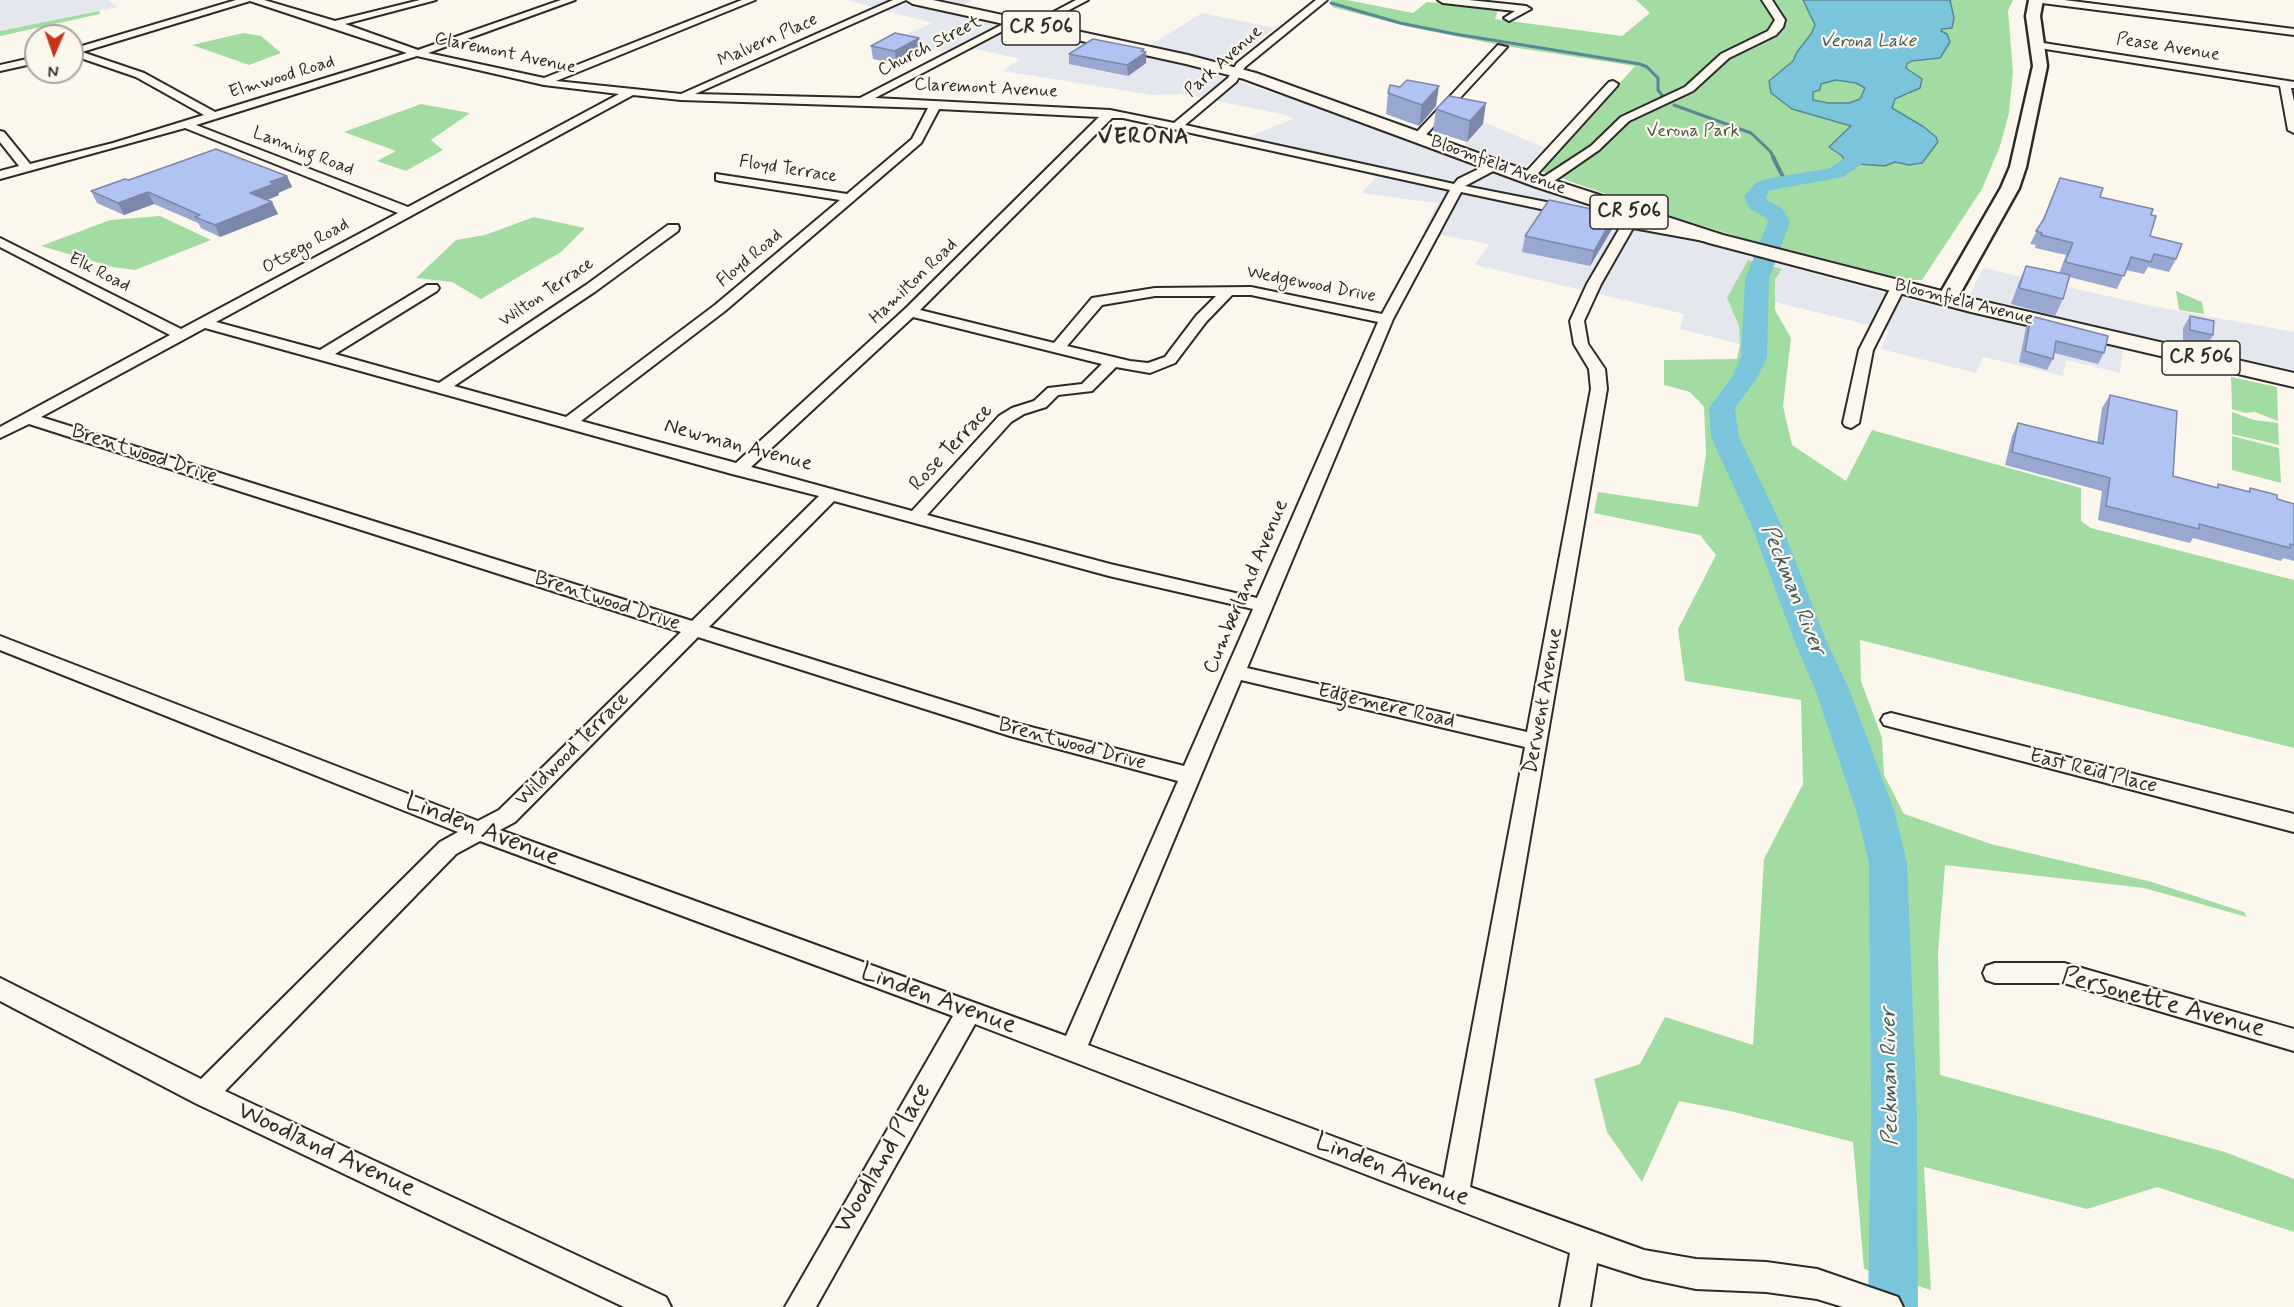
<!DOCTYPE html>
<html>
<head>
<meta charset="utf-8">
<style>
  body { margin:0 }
  #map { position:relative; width:2294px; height:1307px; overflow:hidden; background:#fbf7ec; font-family:Mynerve,sans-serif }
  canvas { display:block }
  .north { position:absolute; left:24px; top:24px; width:60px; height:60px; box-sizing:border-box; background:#fbf7ec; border:2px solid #a8a59f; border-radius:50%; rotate:182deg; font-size:16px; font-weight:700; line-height:24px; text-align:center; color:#2b2b2b }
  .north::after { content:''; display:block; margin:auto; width:21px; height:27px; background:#c8321e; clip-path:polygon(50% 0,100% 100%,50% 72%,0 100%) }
</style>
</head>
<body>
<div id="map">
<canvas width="2294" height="1307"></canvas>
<div class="north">N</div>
</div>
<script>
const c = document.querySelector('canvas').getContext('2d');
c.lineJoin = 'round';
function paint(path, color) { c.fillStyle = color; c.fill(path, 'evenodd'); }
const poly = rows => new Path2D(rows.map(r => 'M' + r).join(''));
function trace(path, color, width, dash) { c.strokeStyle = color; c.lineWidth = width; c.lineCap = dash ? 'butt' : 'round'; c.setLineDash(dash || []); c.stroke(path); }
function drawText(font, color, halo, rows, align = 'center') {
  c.font = font + ' Mynerve,sans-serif'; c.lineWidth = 4.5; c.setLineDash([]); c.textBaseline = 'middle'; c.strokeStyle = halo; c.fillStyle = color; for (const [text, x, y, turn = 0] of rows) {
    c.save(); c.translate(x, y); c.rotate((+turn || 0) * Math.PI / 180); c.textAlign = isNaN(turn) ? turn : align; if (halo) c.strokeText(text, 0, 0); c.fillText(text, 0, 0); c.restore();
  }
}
paint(poly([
  [0,0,108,0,118,7,0,31],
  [847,0,972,0,948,14,1134,55,1202,13,1275,28,1215,74,1329,111,1454,157,1485,123,1546,148,1525,167,1517,180,1646,225,1741,254,1912,300,1962,311,1983,268,2152,306,2294,332,2294,389,2123,349,2120,373,2066,360,2063,376,1983,357,1976,373,1881,349,1889,330,1775,302,1775,279,1727,298,1739,326,1740,344,1680,329,1684,314,1475,265,1489,244,1423,232,1437,203,1361,193,1377,177,1248,137,1293,119,1286,115,1182,94,1152,95,1003,71,1020,59,972,48,958,55,892,41,932,23]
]), '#e5e7ee');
paint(poly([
  [1331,0,1347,0,1413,13,1427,2,1499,8,1495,19,1622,36,1650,13,1636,0,1803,0,1815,25,1811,34,1797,52,1793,61,1769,81,1771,93,1792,109,1852,126,1829,147,1836,153,1859,164,1885,166,1895,162,1909,165,1920,164,1938,142,1924,127,1892,109,1895,99,1910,94,1914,72,1906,68,1907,64,1911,61,1940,58,1942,29,1954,18,1950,0,2013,0,2008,11,2013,71,2009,113,2000,146,1982,189,1922,280,1908,280,1742,238,1645,208,1541,171,1635,66,1505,46,1414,28,1332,7],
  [99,11,100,14,0,36,0,31],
  [243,33,261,36,281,53,249,65,192,45],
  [1836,80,1856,83,1866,88,1860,99,1849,103,1828,103,1813,100,1813,91,1821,84],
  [421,104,470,113,431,140,443,150,406,171,377,161,396,151,344,132],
  [160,216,211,240,135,270,113,267,41,246,110,220],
  [534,217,585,228,561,252,481,299,452,282,416,278,456,240,485,235],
  [1748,260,1782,269,1775,279,1775,310,1791,338,1783,406,1792,445,1846,481,1872,430,2081,488,2081,521,2091,528,2294,580,2294,748,1860,640,1861,681,1882,738,1884,775,1904,814,1991,844,2152,882,2244,912,2247,917,2144,888,1945,865,1938,952,1940,1075,2225,1152,2294,1179,2294,1232,2157,1187,2087,1209,1924,1167,1931,1290,1864,1269,1853,1142,1730,1111,1679,1101,1642,1182,1607,1132,1594,1079,1640,1064,1665,1017,1753,1045,1764,859,1803,784,1801,700,1685,681,1678,629,1716,555,1700,535,1594,513,1598,492,1698,507,1706,454,1704,407,1690,392,1664,385,1664,360,1737,359,1740,344,1739,326,1727,298],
  [2176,291,2202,302,2204,314,2179,310],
  [2231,377,2277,387,2278,421,2255,412,2245,413,2232,409],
  [2232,412,2254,420,2278,423,2279,445,2232,434],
  [2232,436,2279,448,2281,483,2232,470]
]), '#a3dca2');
const water = poly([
  [1803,0,1950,0,1954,18,1952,28,1942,29,1941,31,1947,34,1950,42,1940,58,1911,61,1907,64,1906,68,1922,79,1920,88,1895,99,1892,108,1924,127,1936,137,1938,142,1922,163,1909,165,1895,162,1885,166,1859,164,1845,161,1842,156,1829,147,1851,126,1792,109,1771,93,1769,81,1793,61,1797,52,1811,34,1815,25,1803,0],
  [1836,80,1856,83,1865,88,1860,99,1849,103,1828,103,1813,100,1813,92,1820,90,1821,84,1836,80]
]);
paint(water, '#7ac5db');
trace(water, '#5a8795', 1.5);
trace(poly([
  [1331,3,1400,23,1455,34,1640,64,1647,67,1658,78,1658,90,1664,98],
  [1674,105,1751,133,1770,151,1774,158]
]), '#5a8795', 3);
trace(poly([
  [1773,157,1784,179]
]), '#5a8795', 4);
paint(poly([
  [1883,127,1890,129,1893,133,1882,150,1843,177,1777,189,1769,191,1766,197,1767,200,1783,209,1790,222,1769,279,1767,357,1757,378,1735,408,1739,437,1781,524,1826,640,1849,689,1895,813,1907,863,1917,1117,1918,1307,1868,1307,1871,1117,1869,863,1857,813,1815,689,1794,640,1751,524,1711,437,1709,408,1732,377,1741,357,1745,279,1768,222,1766,218,1750,209,1744,197,1755,183,1766,179,1830,168,1868,142,1876,129,1883,127]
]), '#7ac5db');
const minor = poly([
  [236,0,264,0,335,21,420,0,436,0,345,24,418,50,561,0,575,0,428,53,544,78,742,0,755,0,556,81,681,94,893,0,906,0,695,94,860,98,1013,19,1016,20,1016,24,875,98,1110,110,1174,123,1228,78,1237,63,1316,0,1327,0,1245,67,1236,82,1185,125,1454,184,1458,179,1495,161,1501,165,1499,168,1465,186,1709,234,1711,237,1704,241,1633,228,1601,284,1584,321,1588,344,1605,369,1607,389,1470,1187,1644,1250,1696,1259,1766,1262,1817,1269,1898,1297,1903,1307,1843,1307,1817,1299,1766,1292,1696,1289,1644,1278,1597,1263,1590,1307,1560,1307,1570,1253,975,1024,816,1307,785,1307,953,1016,480,841,456,854,225,1091,666,1297,671,1307,624,1307,195,1103,0,1001,0,978,201,1079,440,842,458,832,0,650,0,636,478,821,499,810,681,632,29,424,0,438,0,427,170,335,0,247,0,238,181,329,398,213,185,128,0,179,0,171,19,166,0,142,0,131,4,132,30,164,113,143,204,115,136,77,72,55,72,49,236,0],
  [250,1,407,53,215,112,144,73,82,52,250,1],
  [417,56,544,85,619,94,408,207,196,125,417,56],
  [633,95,681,100,928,108,912,139,847,194,716,174,716,180,720,181,840,200,715,305,566,417,454,386,596,291,678,231,679,228,678,225,668,225,586,285,439,383,335,354,437,291,439,288,437,285,427,285,320,350,216,322,633,95],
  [939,109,1099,117,905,309,736,463,581,421,725,311,921,143,939,109],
  [1112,118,1123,118,1450,190,1382,314,1251,287,1155,288,1092,298,1054,343,920,310,1112,118],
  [1461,192,1621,226,1587,284,1570,321,1574,344,1589,369,1591,389,1527,732,1247,668,1393,319,1461,192],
  [1232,295,1251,295,1378,322,1257,598,1110,564,927,515,1011,422,1024,414,1046,407,1058,395,1092,391,1116,367,1150,373,1175,363,1206,322,1232,295],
  [1155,296,1216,296,1196,316,1165,357,1148,363,1130,361,1067,346,1102,305,1155,296],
  [913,317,1102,364,1082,384,1048,388,1034,401,1012,408,999,416,912,511,751,467,913,317],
  [205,328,732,474,819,496,692,621,41,417,205,328],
  [834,501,1109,576,1253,609,1184,766,1019,724,709,627,834,501],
  [698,637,1010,736,1178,781,1066,1036,500,830,515,822,698,637],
  [1241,680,1525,747,1444,1178,1088,1045,1241,680],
  [1076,0,1088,0,1035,28,1027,26,1076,0],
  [1438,0,1469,0,1526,6,1531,9,1509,21,1504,18,1515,11,1443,3,1438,0],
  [1762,0,1772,0,1785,20,1783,27,1776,35,1729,58,1693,91,1629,121,1599,150,1547,186,1539,186,1539,180,1591,146,1621,117,1685,87,1721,54,1768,31,1775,20,1762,0],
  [2037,0,2064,0,2294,29,2294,35,2042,3,2037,0],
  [2037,42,2294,82,2294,88,2291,88,2294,101,2294,133,2288,130,2280,86,2033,47,2032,45,2037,42],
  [1498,45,1507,47,1422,139,1414,139,1414,135,1498,45],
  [36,57,36,63,0,71,0,65,36,57],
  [1613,81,1618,84,1617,86,1532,180,1524,180,1524,174,1609,82,1613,81],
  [1898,283,1905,287,1873,350,1859,423,1851,428,1845,426,1843,423,1859,350,1891,287,1898,283],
  [1891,713,2294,814,2294,832,1884,725,1881,720,1884,715,1891,713],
  [1995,963,2064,963,2294,1029,2294,1051,2064,983,1995,983,1986,980,1983,973,1986,966,1995,963]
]);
const secondary = poly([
  [2029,0,2043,0,2040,16,2047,66,2026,167,2019,188,1957,299,1954,303,1940,303,1937,299,2001,188,2010,167,2033,66,2026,16,2029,0]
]);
const primary = poly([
  [906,0,933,0,1188,55,1256,73,1550,179,1723,235,1973,299,2294,373,2294,387,1971,312,1709,243,1536,187,1244,79,1186,64,913,4,906,0]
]);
trace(minor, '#2b2b2b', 4);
trace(secondary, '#2b2b2b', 5);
trace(primary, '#2b2b2b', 4);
paint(minor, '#fbf7ec');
paint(secondary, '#fbf7ec');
paint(primary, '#fbf7ec');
paint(poly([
  [919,38,921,52,896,64,873,59,871,46],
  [1144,52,1146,63,1128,76,1069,64,1069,54],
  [1388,93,1436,106,1419,126,1386,114],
  [1436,109,1483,124,1467,142,1433,131],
  [287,176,292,187,278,193,279,195,267,200,272,202,278,214,220,237,201,228,198,223,154,204,124,215,97,203,91,191,129,180],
  [2060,178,2100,197,2151,215,2150,236,2176,259,2169,272,2148,267,2144,274,2126,270,2117,289,2069,277,2063,299,2055,316,2011,304,2019,282,2026,266,2059,273,2066,255,2035,248,2036,245,2030,244,2041,223],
  [1615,214,1612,229,1590,266,1522,252,1525,236],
  [2031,316,2104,353,2098,364,2054,353,2053,359,2047,370,2019,362,2026,327],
  [2190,316,2213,335,2206,348,2183,343,2183,328],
  [2110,395,2173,476,2216,488,2218,484,2248,492,2250,488,2277,499,2294,504,2294,561,2283,558,2281,561,2193,538,2190,543,2098,520,2102,491,2005,465,2012,436,2018,423,2097,443,2102,408]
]), '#98a8d1');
paint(poly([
  [919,38,921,52,896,64,895,51],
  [1144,49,1144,54,1146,52,1146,63,1128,76,1127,65,1141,51],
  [1439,86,1436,106,1419,126,1422,105],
  [1486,103,1483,124,1467,142,1470,121],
  [287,176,292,187,278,193,279,195,255,205,250,193,270,182],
  [148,192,154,204,124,215,118,203],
  [272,202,278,214,220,237,215,225],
  [1615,214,1612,229,1590,266,1594,251]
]), '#7c88aa');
const building = poly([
  [895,33,919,38,895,51,871,46,895,33],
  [1093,39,1144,49,1141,51,1146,52,1127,65,1069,54,1093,39],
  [1407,80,1439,86,1422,105,1388,93,1390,85,1400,87,1407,80],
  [1449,96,1486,103,1470,121,1436,109,1449,96],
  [216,149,287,176,270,182,274,184,250,193,272,202,215,225,195,217,200,215,148,192,118,203,91,191,125,179,129,180,216,149],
  [2060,178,2103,188,2100,197,2153,209,2151,215,2156,216,2150,236,2182,244,2176,259,2154,254,2151,262,2131,257,2124,276,2065,262,2073,243,2041,235,2042,233,2036,231,2044,219,2060,178],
  [1549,200,1615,214,1594,251,1525,236,1549,200],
  [2026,266,2070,275,2063,299,2019,288,2026,266],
  [2031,316,2108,336,2104,353,2056,341,2053,359,2025,351,2031,316],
  [2190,316,2214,321,2213,335,2190,330,2190,316],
  [2110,395,2177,411,2173,476,2218,488,2218,484,2250,492,2250,488,2277,495,2277,499,2294,504,2294,545,2290,544,2290,548,2199,524,2199,529,2106,506,2110,478,2012,452,2018,423,2103,444,2110,395]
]);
paint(building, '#b1c3f3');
trace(building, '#7c88aa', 1.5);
drawText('18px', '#2b2b2b', '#fbf7ec', [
  ["Malvern Place",768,41,-24],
  ["Church Street",930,47,-27],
  ["Pease Avenue",2168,48,9],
  ["Claremont Avenue",505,54,12],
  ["Park Avenue",1224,62,-42],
  ["Elmwood Road",282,78,-17],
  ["Claremont Avenue",986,89,3],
  ["Lanning Road",303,152,21],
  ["Bloomfield Avenue",1498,166,20],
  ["Floyd Terrace",788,170,9],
  ["Otsego Road",306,247,-29],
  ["Floyd Road",750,259,-40],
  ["Elk Road",99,273,27],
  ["Hamilton Road",914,282,-44],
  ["Wedgewood Drive",1311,285,11],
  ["Wilton Terrace",547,293,-34],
  ["Bloomfield Avenue",1964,303,14]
]);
drawText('italic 18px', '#435960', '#fbf7ec', [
  ["Verona Lake",1868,42]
]);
drawText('18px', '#495749', '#fbf7ec', [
  ["Verona Park",1693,132]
]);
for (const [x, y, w] of [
  [1041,28,78],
  [1629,212,78],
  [2201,358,78]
]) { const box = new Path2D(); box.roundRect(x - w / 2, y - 17, w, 34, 4.5); c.fillStyle = '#fbf7ec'; c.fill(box); trace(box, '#2b2b2b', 1.5); }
drawText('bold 20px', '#2b2b2b', null, [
  ["CR 506",1041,28],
  ["CR 506",1629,212],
  ["CR 506",2201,358]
]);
drawText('21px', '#2b2b2b', '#fbf7ec', [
  ["Newman Avenue",738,446,15],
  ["Rose Terrace",952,448,-47],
  ["Brentwood Drive",144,455,18],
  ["Cumberland Avenue",1247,587,-67],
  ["Brentwood Drive",607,602,18],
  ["Derwent Avenue",1544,701,-80],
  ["Edgemere Road",1386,707,13],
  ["Brentwood Drive",1072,745,15],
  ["Wildwood Terrace",573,750,-45],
  ["East Reid Place",2093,772,14]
]);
c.letterSpacing = '1.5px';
drawText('bold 22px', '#2b2b2b', '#fbf7ec', [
  ["VERONA",1144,138]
]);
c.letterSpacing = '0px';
drawText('italic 22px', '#435960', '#fbf7ec', [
  ["Peckman River",1792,590,68],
  ["Peckman River",1891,1077,-91]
]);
drawText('26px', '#2b2b2b', '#fbf7ec', [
  ["Linden Avenue",482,831,21],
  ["Linden Avenue",938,1000,20],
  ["Personette Avenue",2163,1004,15],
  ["Woodland Avenue",326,1151,25],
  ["Woodland Place",884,1159,-60],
  ["Linden Avenue",1392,1171,21]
]);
</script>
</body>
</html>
